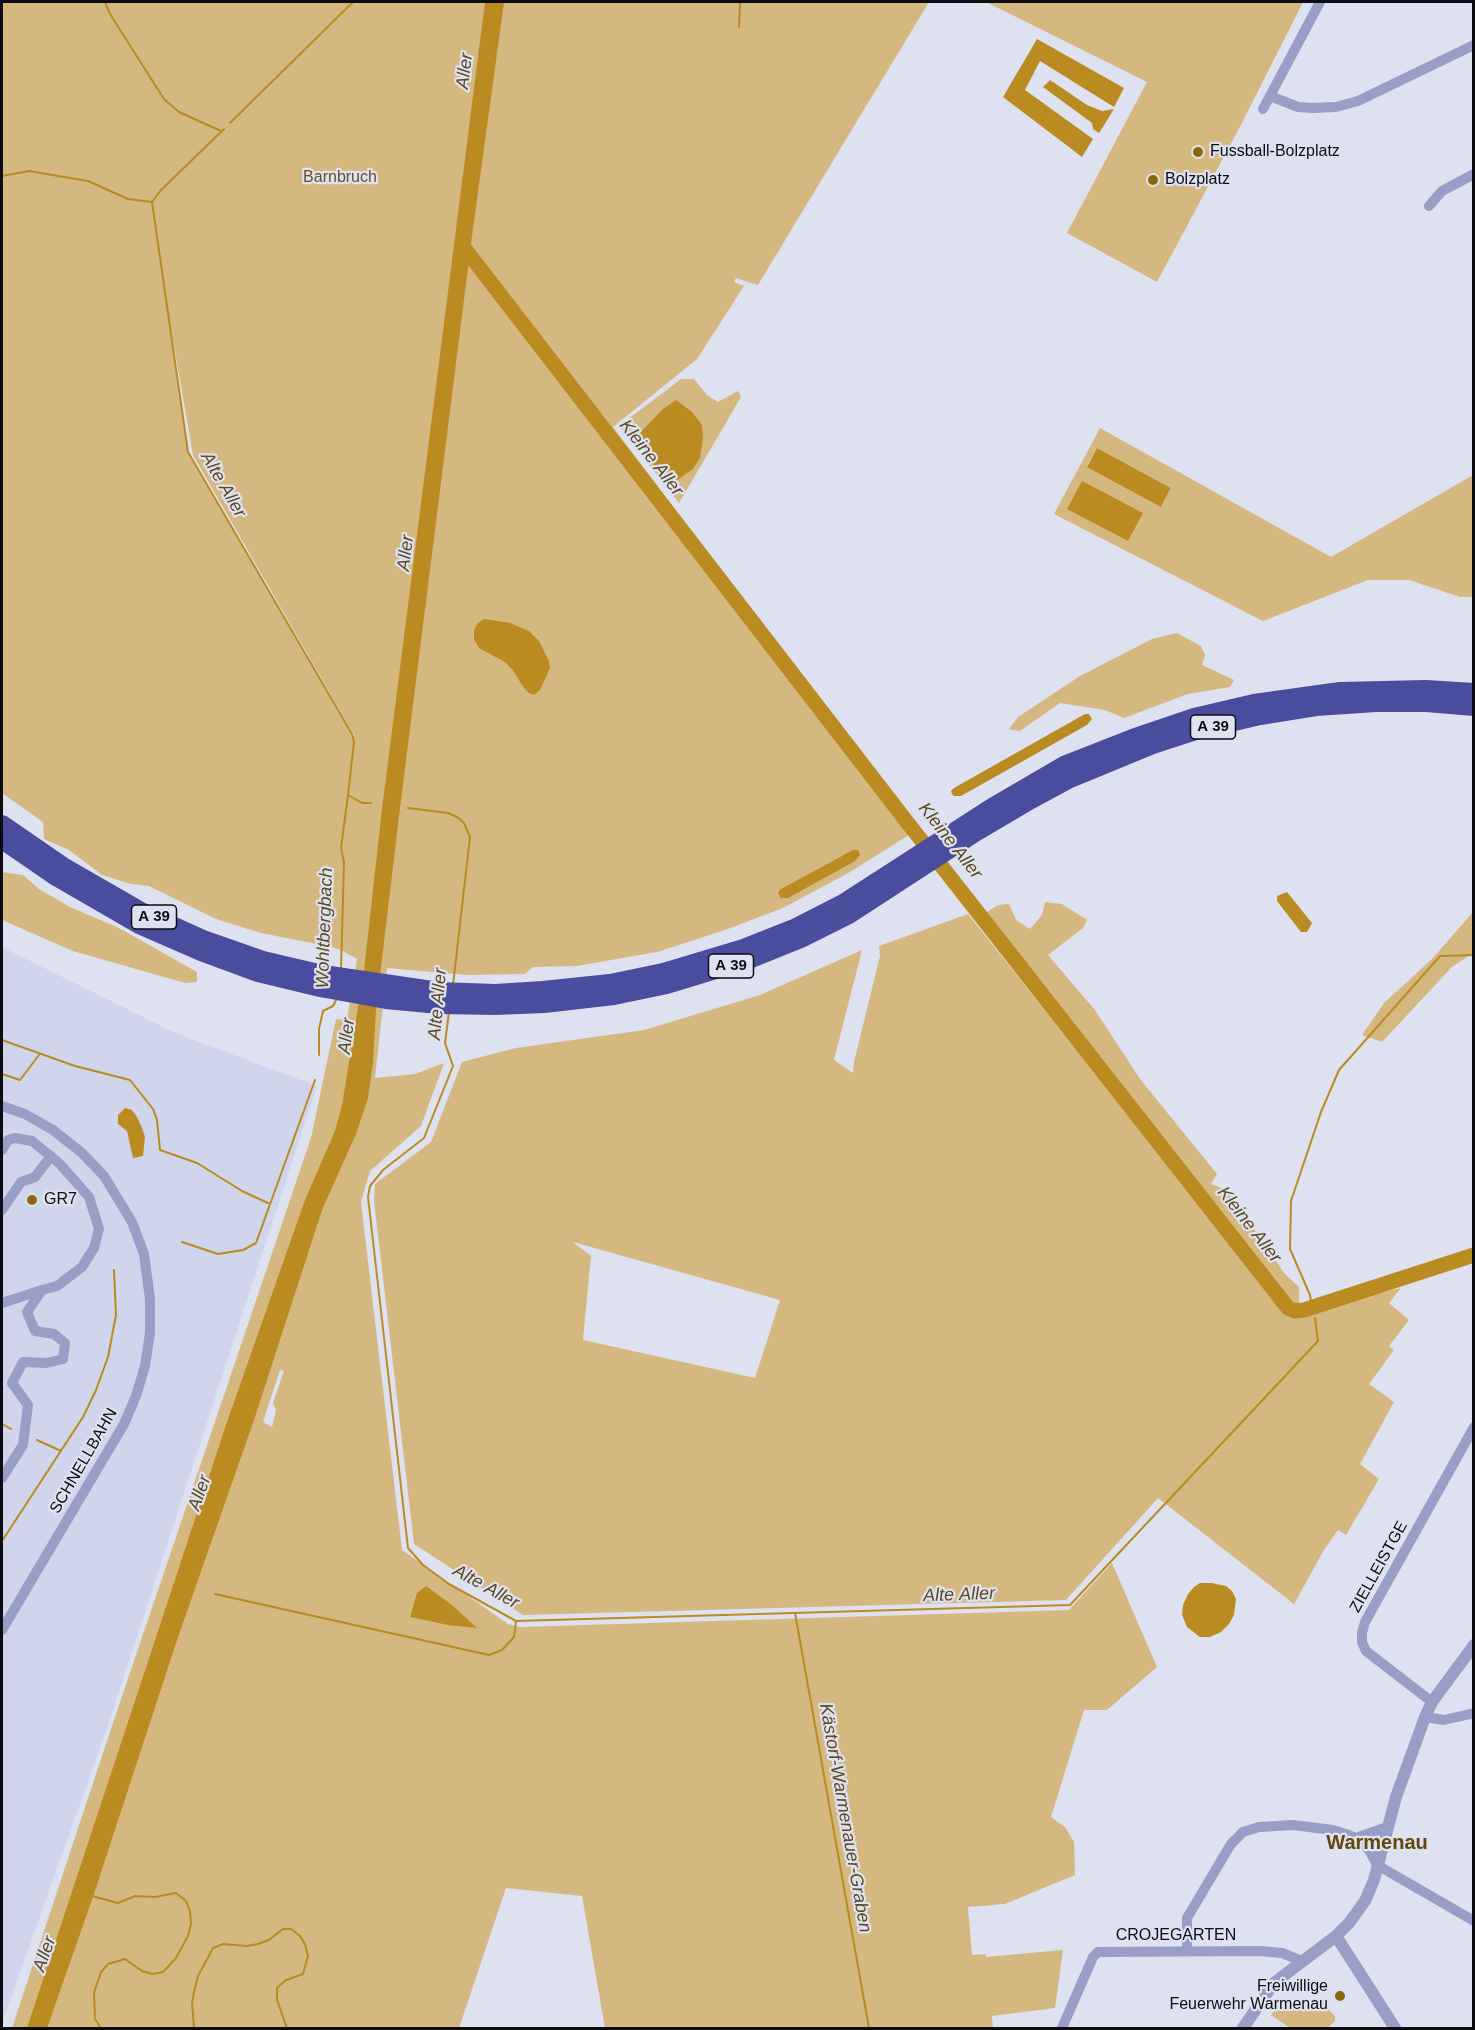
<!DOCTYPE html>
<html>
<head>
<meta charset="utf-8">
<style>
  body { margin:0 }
  #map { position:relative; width:1475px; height:2030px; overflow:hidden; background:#dee1ef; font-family:Arial,sans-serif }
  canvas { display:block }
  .frame { position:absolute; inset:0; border:3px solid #0c0d12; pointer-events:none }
</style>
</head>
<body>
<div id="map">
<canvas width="1475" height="2030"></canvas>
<div class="frame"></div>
</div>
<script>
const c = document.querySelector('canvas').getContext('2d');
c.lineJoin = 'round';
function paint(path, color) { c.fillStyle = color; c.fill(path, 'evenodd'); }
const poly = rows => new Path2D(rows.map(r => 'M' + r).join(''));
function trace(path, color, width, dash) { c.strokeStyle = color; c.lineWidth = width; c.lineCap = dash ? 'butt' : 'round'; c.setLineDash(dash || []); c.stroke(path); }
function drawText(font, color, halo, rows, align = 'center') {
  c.font = font + ' Arial,sans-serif'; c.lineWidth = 4.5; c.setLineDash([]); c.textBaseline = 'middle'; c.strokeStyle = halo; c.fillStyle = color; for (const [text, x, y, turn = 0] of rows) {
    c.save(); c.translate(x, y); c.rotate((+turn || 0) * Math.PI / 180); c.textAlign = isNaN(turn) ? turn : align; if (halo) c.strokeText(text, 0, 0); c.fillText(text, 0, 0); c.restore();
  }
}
paint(poly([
  [2,947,173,1032,317,1086,107,1728,2,2023]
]), '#d1d5eb');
paint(poly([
  [2,2,929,2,758,285,736,278,734,282,744,286,697,359,613,427,898,804,889,809,909,835,850,872,783,908,725,930,657,952,577,966,533,967,525,974,467,975,387,968,375,1078,415,1074,444,1063,421,1126,370,1171,361,1202,402,1550,508,1624,521,1627,1069,1610,1112,1563,1157,1667,1107,1710,1084,1710,1051,1817,1065,1827,1074,1842,1075,1875,1005,1904,968,1907,972,1955,986,1954,986,1957,1063,1950,1055,2008,992,2016,993,2028,605,2028,582,1896,506,1888,459,2028,12,2028,109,1735,311,1138,336,1019,347,1020,357,959,343,951,332,947,261,933,216,919,149,886,131,884,102,875,69,850,44,839,43,822,2,793],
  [168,311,193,455,354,735,353,759,354,741,352,734,188,452],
  [280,1370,284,1371,273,1403,276,1410,272,1427,263,1422],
  [986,2,1303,2,1242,123,1157,282,1067,233,1147,82],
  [681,379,694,379,707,395,718,402,738,391,741,397,679,503,619,426],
  [644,429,662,475,638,444,637,436],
  [1100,428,1331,557,1473,475,1473,597,1460,597,1409,580,1368,580,1263,621,1054,514],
  [1097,448,1171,488,1162,506,1087,466],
  [1177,633,1201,646,1205,655,1202,665,1234,680,1230,687,1188,694,1124,718,1105,710,1060,703,1020,731,1009,729,1018,717,1080,676,1152,639],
  [2,872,23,875,39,889,70,907,119,928,197,972,197,982,185,983,73,951,2,920],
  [1045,902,1062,904,1087,920,1083,928,1048,955,1095,1010,1140,1079,1217,1174,1211,1184,1227,1190,1285,1274,1299,1287,1299,1311,984,914,998,905,1009,904,1016,920,1030,929,1042,915],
  [1473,912,1473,953,1452,967,1382,1042,1362,1035,1384,1003,1432,959],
  [968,914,1291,1318,1310,1308,1401,1288,1389,1303,1409,1320,1389,1346,1394,1350,1369,1384,1394,1402,1360,1464,1379,1479,1346,1535,1338,1530,1324,1550,1294,1604,1158,1498,1066,1600,523,1615,414,1544,374,1201,375,1184,431,1142,462,1062,516,1048,644,1030,760,995,862,950,834,1060,853,1073,854,1062,880,956,879,946],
  [573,1242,780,1300,755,1378,583,1340,591,1256],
  [1280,2004,1320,2011,1327,2008,1335,2016,1335,2021,1327,2028,1290,2028,1271,2015]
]), '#d5b880');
paint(poly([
  [485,2,504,2,472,236,400,808,376,1009,373,1063,368,1098,356,1134,322,1210,254,1420,177,1640,93,1897,47,2028,27,2028,227,1422,305,1200,335,1131,342,1105,364,971,382,809],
  [1037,39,1124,88,1114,107,1040,61,1025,90,1093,139,1082,157,1003,97],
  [1050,80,1087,105,1102,111,1114,109,1099,133,1093,129,1092,123,1043,87],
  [676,400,692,412,702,425,703,438,700,458,693,469,673,483,662,475,647,457,638,444,637,436,663,409],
  [1097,448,1171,488,1161,507,1087,467],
  [1082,481,1143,513,1128,541,1067,509],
  [484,619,510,623,529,631,539,641,549,661,550,668,540,690,534,695,529,693,524,688,512,669,505,662,479,648,474,639,474,630,478,623],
  [1085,714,1089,714,1092,719,1087,725,961,796,954,796,952,794,951,791,954,788],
  [853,850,858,850,860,855,855,861,788,898,781,898,779,895,778,892,781,889],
  [1287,892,1312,923,1307,932,1301,932,1277,901,1277,896],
  [125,1108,132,1110,137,1117,142,1128,145,1137,143,1156,133,1158,127,1131,118,1124,118,1115],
  [1200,1583,1211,1583,1226,1586,1232,1591,1236,1599,1234,1615,1229,1624,1221,1632,1210,1637,1200,1637,1187,1627,1182,1615,1183,1605,1188,1594,1194,1587],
  [426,1586,452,1605,477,1628,448,1625,410,1617,417,1593]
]), '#ba8b20');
trace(poly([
  [105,2,110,14,164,99,179,112,221,131],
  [739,27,740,2],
  [230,123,353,2],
  [224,129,161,190,152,202,188,452,352,734,354,742,348,795,362,803,371,803],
  [2,176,29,171,88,181,128,199,152,202],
  [408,808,448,813,457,817,464,823,470,837,453,985],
  [341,970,344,862,341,848,348,795],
  [449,1012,445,1043,453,1066,424,1138,383,1170,370,1186,368,1197,408,1548,423,1565,449,1584,516,1621,1070,1605,1318,1341,1315,1318],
  [2,1040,75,1066,130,1080,153,1109,157,1120,160,1150,197,1163,242,1191,270,1204],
  [319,1055,319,1029,323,1011,333,1006,336,1000],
  [2,1074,20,1080,39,1055],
  [182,1242,218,1254,243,1250,256,1243,315,1080],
  [1312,1308,1310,1295,1290,1249,1291,1201,1321,1112,1339,1070,1440,956,1474,955],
  [2,1424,11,1429],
  [37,1440,61,1451],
  [2,1541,83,1417,96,1390,108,1357,116,1315,114,1270],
  [215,1594,489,1655,502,1650,514,1637,516,1621],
  [795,1613,869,2028],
  [92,1896,118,1903,135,1896,155,1897,176,1893,186,1901,190,1911,191,1924,188,1936,176,1958,163,1972,152,1974,142,1971,125,1959,108,1964,101,1972,94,1993,95,2019,101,2028],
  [194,2028,192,2003,194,1992,198,1976,213,1948,223,1944,247,1946,258,1944,269,1940,283,1929,291,1929,300,1936,305,1944,308,1956,303,1974,286,1980,277,1988,277,2000,287,2028]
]), '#ba8b20', 2);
trace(poly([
  [462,245,907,822,1288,1308,1295,1311,1304,1310,1474,1255]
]), '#ba8b20', 15);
trace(poly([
  [1270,96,1298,107,1313,108,1336,107,1358,101,1474,45],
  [1263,109,1320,2],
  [1429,206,1442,191,1474,174],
  [2,1106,25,1114,53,1130,82,1153,104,1176,132,1222,144,1254,150,1299,150,1333,145,1366,136,1396,124,1424,2,1630],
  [2,1150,8,1140,15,1138,32,1141,60,1164,89,1197,99,1229,94,1248,82,1267,57,1286,42,1290,27,1312,35,1331,54,1334,65,1343,63,1359,47,1363,23,1362,12,1383,28,1405,23,1445,2,1478],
  [2,1210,21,1182,35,1177,51,1156],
  [2,1303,42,1290],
  [1432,1702,1366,1651,1362,1642,1362,1633,1365,1622,1474,1427],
  [1425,1717,1444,1720,1474,1713],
  [1356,1838,1387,1827],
  [1187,1951,1187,1918,1231,1844,1243,1832,1259,1827,1293,1825,1333,1830,1349,1835,1356,1838,1369,1850,1377,1865,1474,1921],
  [1062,2028,1093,1957,1098,1952,1260,1951,1282,1953,1302,1961]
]), '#989ec5', 10);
trace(poly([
  [1336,1936,1395,2028],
  [1243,2028,1274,1983,1336,1936,1349,1923,1365,1901,1374,1880,1396,1797,1425,1717,1432,1702,1474,1645]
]), '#989ec5', 12);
trace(poly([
  [2,824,63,866,143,912,203,939,263,960,323,974,439,991,495,993,543,990,610,983,663,972,743,948,796,927,843,903,992,807,1064,765,1138,736,1194,717,1254,703,1340,691,1426,689,1474,692],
  [2,840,56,877,139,925,201,952,258,973,320,988,386,1000,439,1005,495,1006,544,1004,614,996,667,985,749,960,801,939,849,915,975,833,1031,800,1068,780,1153,745,1196,731,1260,716,1316,707,1376,703,1426,703,1474,707]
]), '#4a4d9d', 18);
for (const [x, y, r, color] of [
  [1198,152,6,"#8b6607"],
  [1153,180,6,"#8b6607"],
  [32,1200,6,"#8b6607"],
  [1340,1996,6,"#8b6607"]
]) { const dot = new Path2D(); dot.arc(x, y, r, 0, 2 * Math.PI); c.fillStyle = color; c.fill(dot); trace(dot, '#dee1ef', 2); }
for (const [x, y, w] of [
  [1213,727,45],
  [154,917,45],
  [731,966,45]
]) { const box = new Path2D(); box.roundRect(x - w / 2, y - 12, w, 24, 4.5); c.fillStyle = '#dee1ef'; c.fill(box); trace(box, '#0c0d12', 1.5); }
drawText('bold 15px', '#0c0d12', null, [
  ["A 39",1213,727],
  ["A 39",154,917],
  ["A 39",731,966]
]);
drawText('16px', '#0c0d12', '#dee1ef', [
  ["Fussball-Bolzplatz",1210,152],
  ["Bolzplatz",1165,180],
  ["GR7",44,1200],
  ["Freiwillige",1328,1987,"right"],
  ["Feuerwehr Warmenau",1328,2005,"right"]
], 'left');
drawText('16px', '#644f27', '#dee1ef', [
  ["Barnbruch",340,178]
]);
drawText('16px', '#0c0d12', '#dee1ef', [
  ["SCHNELLBAHN",84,1461,-60],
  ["ZIELLEISTGE",1379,1567,-61],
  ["CROJEGARTEN",1176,1936]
]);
drawText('italic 18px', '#5d4921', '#dee1ef', [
  ["Aller",465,71,-83],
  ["Kleine Aller",651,458,52],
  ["Alte Aller",223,485,60],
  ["Aller",406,553,-83],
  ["Kleine Aller",950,841,52],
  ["Wohltbergbach",325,928,-88],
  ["Alte Aller",438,1004,-85],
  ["Aller",347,1036,-83],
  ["Kleine Aller",1249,1225,52],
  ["Aller",200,1493,-71],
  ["Alte Aller",486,1587,29],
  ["Alte Aller",959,1595,-2],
  ["Kästorf-Warmenauer-Graben",845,1818,80],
  ["Aller",45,1954,-71]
]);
drawText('bold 20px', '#61470b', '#dee1ef', [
  ["Warmenau",1377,1843]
]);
</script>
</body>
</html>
